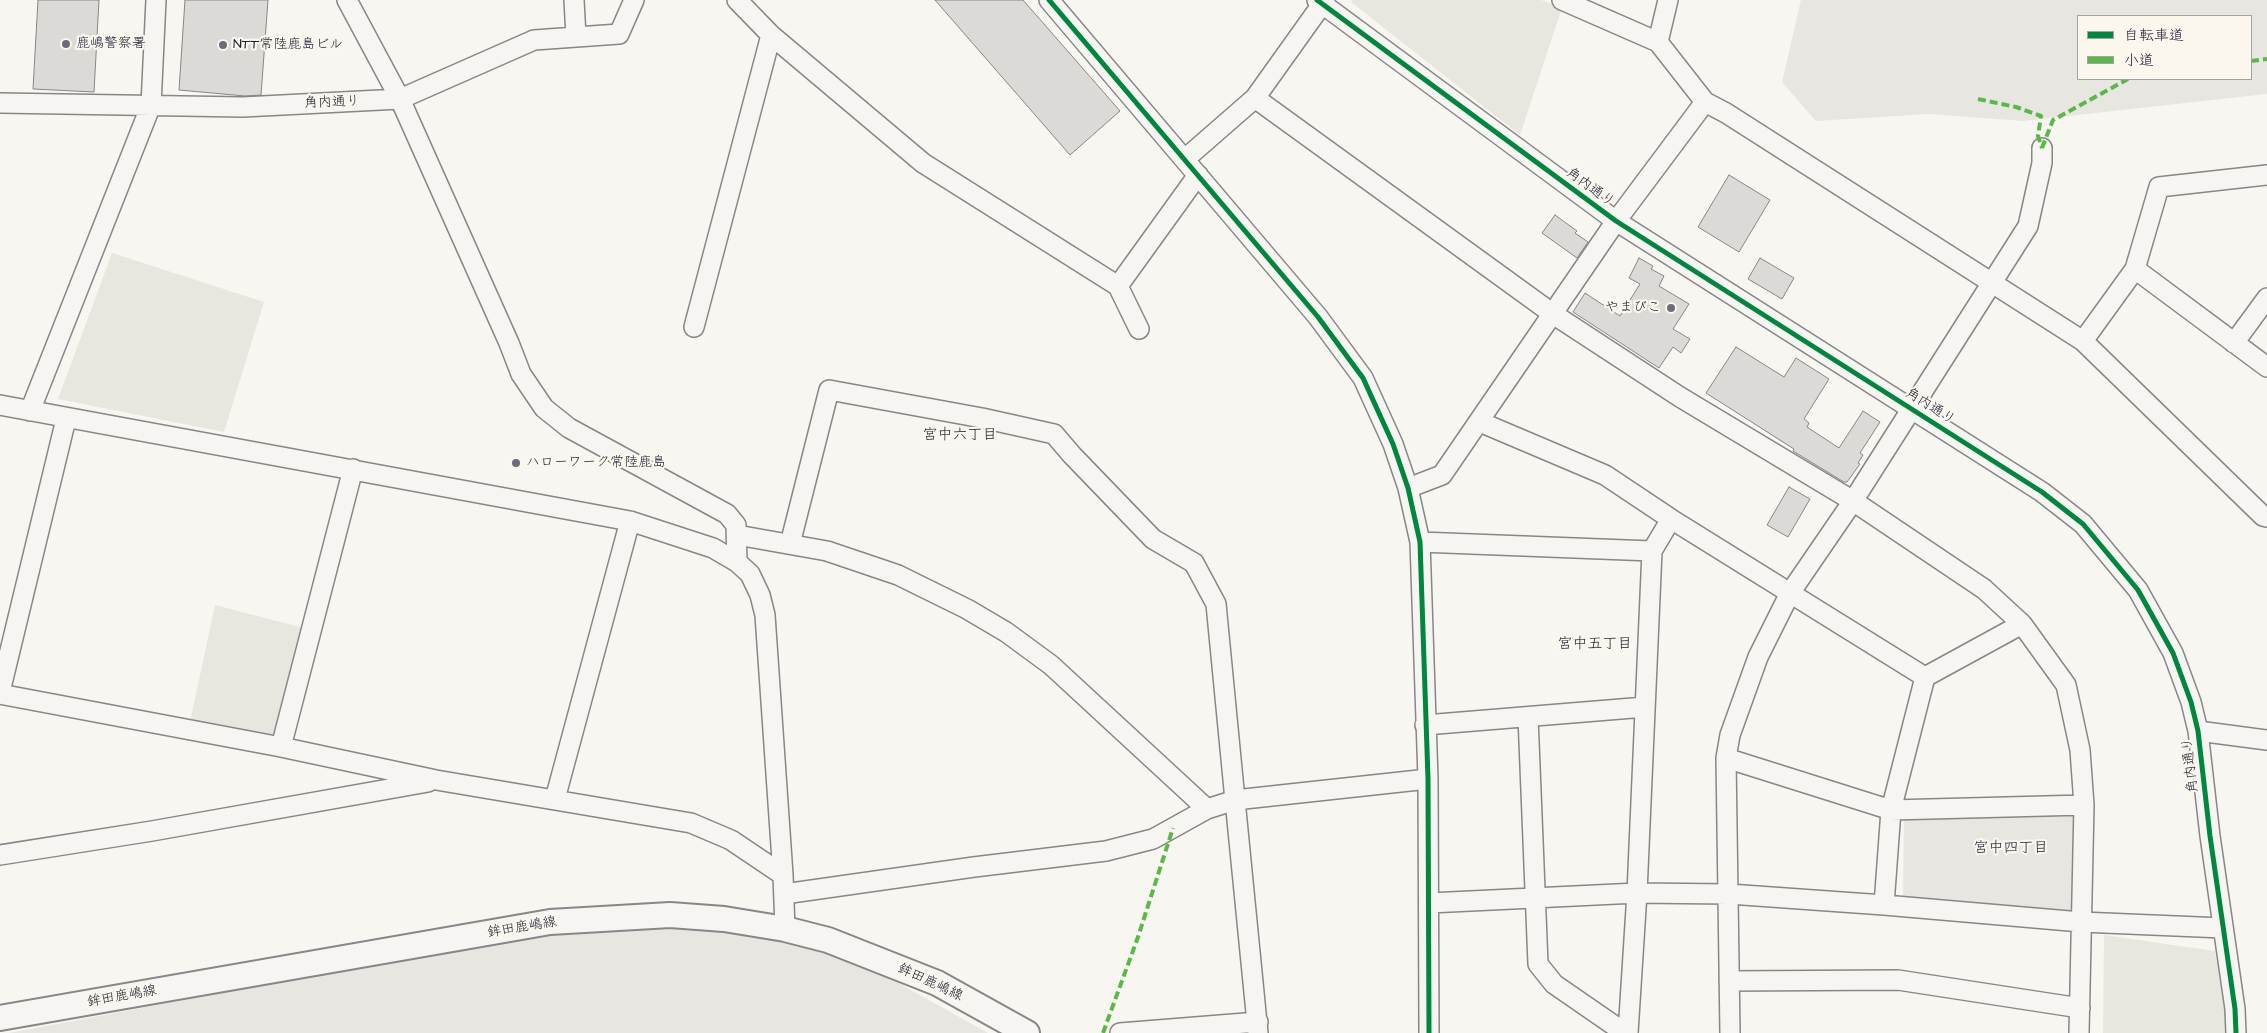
<!DOCTYPE html>
<html>
<head>
<meta charset="utf-8">
<style>
  body { margin:0 }
  #map { position:relative; width:2267px; height:1033px; overflow:hidden; background:#f8f6f0; font-family:"Architects Daughter","Klee One",sans-serif }
  canvas { display:block }
  .legend { position:absolute; left:2077px; top:15px; width:175px; height:65px; box-sizing:border-box; background:#fbf7ec; border:1px solid #a4a2a5; margin:0; padding:6px 9px; list-style:none; font-size:15px; color:#22223b }
  .legend li { display:flex; align-items:center; gap:10px; height:25px }
  .legend b { width:25px; border:1px solid #a4a2a5 }
</style>
</head>
<body>
<div id="map">
<canvas width="2267" height="1033"></canvas>
<ul class="legend">
<li><b style="height:6px;background:#00873e"></b>自転車道</li>
<li><b style="height:6px;background:#58b947"></b>小道</li>
</ul>
</div>
<script>
const c = document.querySelector('canvas').getContext('2d');
c.lineJoin = 'round';
function paint(path, color) { c.fillStyle = color; c.fill(path, 'evenodd'); }
const poly = rows => new Path2D(rows.map(r => 'M' + r).join(''));
function trace(path, color, width, dash) { c.strokeStyle = color; c.lineWidth = width; c.lineCap = dash ? 'butt' : 'round'; c.setLineDash(dash || []); c.stroke(path); }
function drawText(font, color, halo, rows, align = 'center') {
  c.font = font + ' "Architects Daughter","Klee One",sans-serif'; c.lineWidth = 4.5; c.setLineDash([]); c.textBaseline = 'middle'; c.strokeStyle = halo; c.fillStyle = color; for (const [text, x, y, turn = 0] of rows) {
    c.save(); c.translate(x, y); c.rotate((+turn || 0) * Math.PI / 180); c.textAlign = isNaN(turn) ? turn : align; if (halo) c.strokeText(text, 0, 0); c.fillText(text, 0, 0); c.restore();
  }
}
paint(poly([
  [1352,0,1541,0,1562,8,1520,135,1351,2],
  [112,253,264,302,224,432,58,399],
  [215,605,304,628,279,737,190,722],
  [2104,935,2215,951,2225,1013,2225,1033,2103,1033]
]), '#e9e6e0');
paint(poly([
  [1801,0,2267,0,2267,94,2024,121,1929,114,1816,121,1782,82],
  [2251,16,2251,79,2078,79,2078,16],
  [1904,811,2079,817,2074,915,1903,900],
  [671,924,724,928,807,948,866,965,988,1033,9,1033,546,932]
]), '#e8e6e0');
const building = poly([
  [38,0,99,0,94,92,33,89,38,0],
  [185,0,268,0,261,95,245,96,179,90,185,0],
  [935,0,1023,0,1120,111,1070,155,935,0],
  [1729,175,1770,200,1739,252,1698,227,1729,175],
  [1555,215,1577,231,1575,233,1588,242,1577,258,1542,233,1555,215],
  [1639,258,1653,266,1651,269,1664,276,1659,286,1689,304,1673,329,1690,339,1681,353,1673,347,1659,368,1573,312,1585,293,1620,316,1640,284,1629,278,1639,258],
  [1760,258,1794,278,1782,299,1748,279,1760,258],
  [1736,347,1784,377,1796,358,1829,379,1804,419,1809,423,1807,427,1839,448,1863,411,1880,422,1860,453,1863,455,1858,463,1860,464,1847,482,1844,482,1793,451,1794,449,1706,393,1736,347],
  [1789,487,1810,499,1788,537,1767,525,1789,487]
]);
paint(building, '#dbdad7');
trace(building, '#878688', 1);
const minor = poly([
  [574,0,576,37],
  [634,0,619,34,534,40,400,99,509,343,521,374,544,408,569,428,727,514,736,525,737,562],
  [737,0,771,35,923,163,1118,286,1139,329],
  [1049,0,1318,317,1363,378,1393,444,1408,488,1420,542,1428,779,1429,1033],
  [1317,0,1616,221,2042,492,2083,524,2138,590,2173,653,2191,702,2198,731,2210,836,2235,1009,2236,1033],
  [1562,0,1658,42],
  [1668,0,1658,42,1705,102,1726,113,2083,341,2263,516,2267,517],
  [1255,98,1553,314,1680,397,1853,501,1984,589,2022,624,2066,685,2080,750,2084,805,2079,1033],
  [0,103,243,107,400,99,347,0],
  [1185,159,1255,98,1325,0],
  [2135,269,2267,367],
  [1118,286,1198,175],
  [694,327,771,35],
  [2083,341,2135,269,2159,187,2267,175],
  [2234,343,2267,298],
  [0,405,630,521,713,548,737,562,750,574,760,595,765,615,783,875,785,929],
  [30,411,151,105,156,0],
  [1480,422,1605,475,1671,519,1925,677],
  [1408,488,1442,475,1616,221,1705,102],
  [737,535,827,551,898,575,967,609,1006,632,1051,665,1207,809],
  [1420,542,1652,551],
  [790,544,829,390,982,418,1054,434,1072,455,1153,539,1194,563,1216,604,1235,800,1428,779],
  [0,692,66,419],
  [0,694,281,747,436,780,691,823,731,840,783,875],
  [1528,717,1538,964,1554,984,1625,1033],
  [1425,725,1645,707],
  [2198,731,2267,740],
  [281,747,353,469],
  [1726,758,1891,810,2084,805],
  [555,799,630,521],
  [0,855,152,831,428,782],
  [784,894,974,867,1106,851,1153,839,1207,809,1235,800,1258,1033],
  [1429,903,1637,893,1729,894,1884,905,2081,922,2223,928],
  [1884,905,1891,810,1925,677,2022,624],
  [1729,981,1898,980,2080,1008],
  [1120,1033,1258,1022],
  [1628,1033,1637,893,1652,551,1671,519],
  [1730,1033,1726,758,1730,735,1758,657,1790,593,1853,501,2028,226,2042,163,2042,148]
]);
const major = poly([
  [0,1018,550,922,670,915,724,919,785,929,828,940,937,983,1027,1033]
]);
trace(minor, '#878688', 22);
trace(major, '#878688', 28);
trace(minor, '#f6f5f1', 19);
trace(major, '#f6f5f1', 24);
trace(poly([
  [2251,61,2267,59],
  [1978,99,2016,107,2041,116,2038,136,2042,148],
  [2042,148,2053,120,2128,79],
  [1103,1033,1138,937,1173,828]
]), '#58b947', 4, [8, 4]);
trace(poly([
  [1049,0,1318,317,1363,378,1393,444,1408,488,1420,542,1428,779,1429,1033],
  [1317,0,1616,221,2042,492,2083,524,2138,590,2173,653,2191,702,2198,731,2210,836,2235,1009,2236,1033]
]), '#00873e', 5);
for (const [x, y, r, color] of [
  [66,44,5,"#6d6c7a"],
  [223,45,5,"#6d6c7a"],
  [1671,308,5,"#6d6c7a"],
  [516,463,5,"#6d6c7a"]
]) { const dot = new Path2D(); dot.arc(x, y, r, 0, 2 * Math.PI); c.fillStyle = color; c.fill(dot); trace(dot, '#fbf7ec', 2); }
drawText('14px', '#22223b', '#fbf7ec', [
  ["鹿嶋警察署",76,44],
  ["NTT常陸鹿島ビル",233,45],
  ["やまびこ",1661,308,"right"],
  ["ハローワーク常陸鹿島",526,463]
], 'left');
drawText('14px', '#22223b', '#fbf7ec', [
  ["角内通り",332,103,-2],
  ["角内通り",1590,188,36],
  ["角内通り",1930,407,32],
  ["角内通り",2191,765,-97],
  ["鉾田鹿嶋線",522,928,-9],
  ["鉾田鹿嶋線",930,983,25],
  ["鉾田鹿嶋線",122,997,-10]
]);
drawText('15px', '#22223b', '#fbf7ec', [
  ["宮中六丁目",960,436],
  ["宮中五丁目",1595,645],
  ["宮中四丁目",2011,849]
]);
</script>
</body>
</html>
